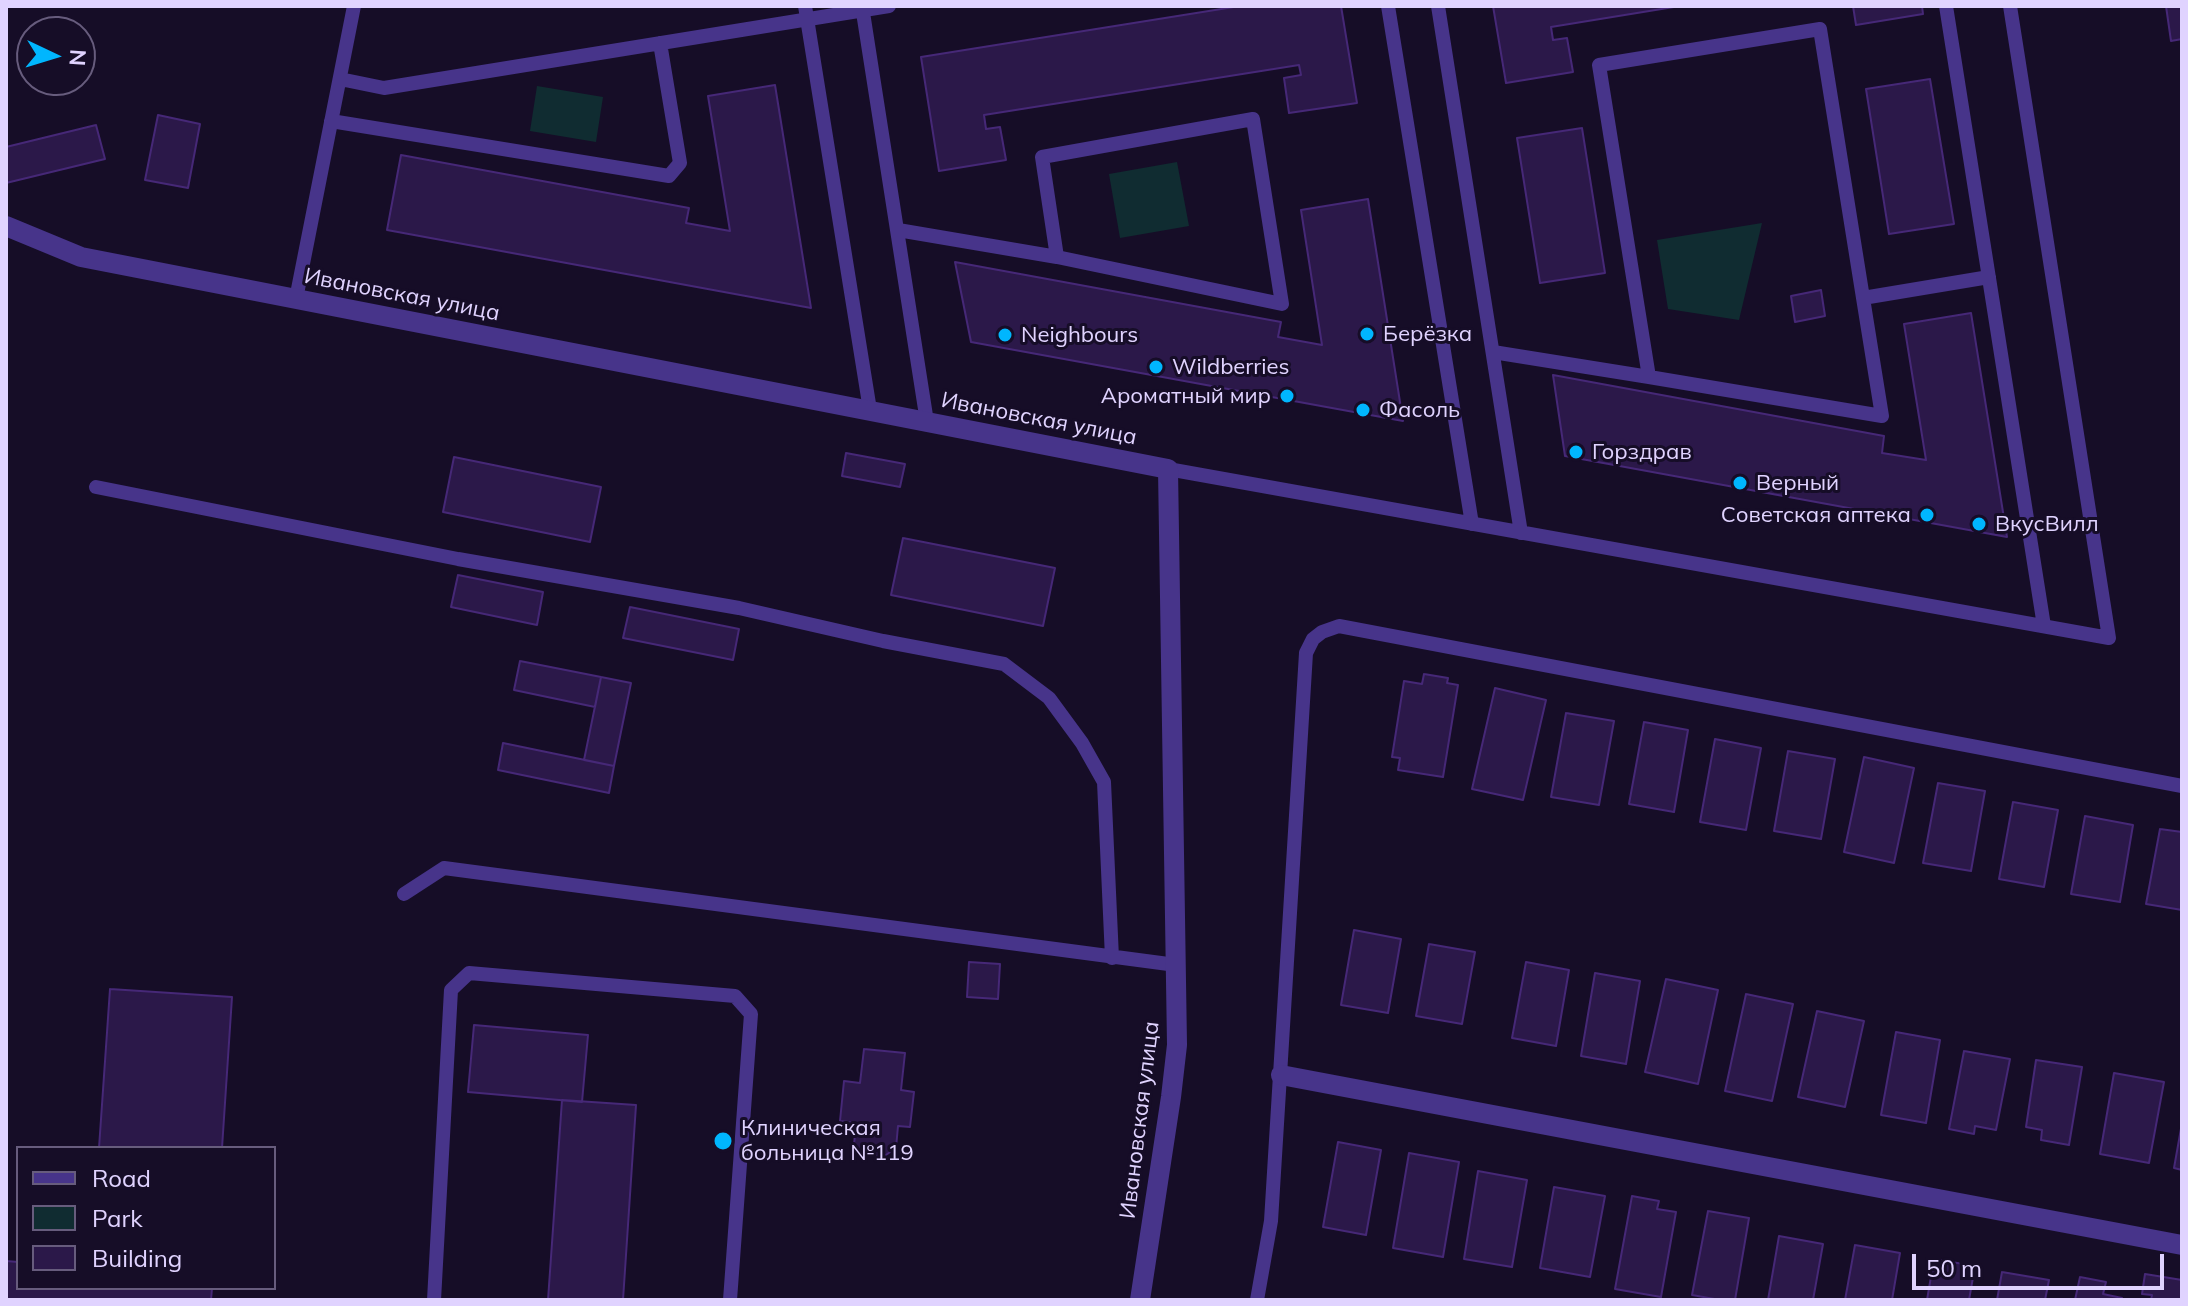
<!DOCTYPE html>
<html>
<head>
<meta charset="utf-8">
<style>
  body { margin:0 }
  #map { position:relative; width:2188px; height:1306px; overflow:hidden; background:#160d27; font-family:Mulish,sans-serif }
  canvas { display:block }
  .frame { position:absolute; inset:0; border:8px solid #e0d3ff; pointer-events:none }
  .legend { position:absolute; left:16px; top:1146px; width:260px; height:144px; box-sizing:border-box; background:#160d27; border:2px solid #675c7d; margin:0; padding:10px 14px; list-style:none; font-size:24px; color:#e0d3ff }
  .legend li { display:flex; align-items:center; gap:16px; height:40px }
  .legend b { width:40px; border:2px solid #675c7d }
  .north { position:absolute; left:16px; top:16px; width:80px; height:80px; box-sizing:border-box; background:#160d27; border:2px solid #675c7d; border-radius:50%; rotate:94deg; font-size:22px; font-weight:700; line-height:32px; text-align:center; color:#e0d3ff }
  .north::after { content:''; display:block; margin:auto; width:28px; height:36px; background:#00b6fe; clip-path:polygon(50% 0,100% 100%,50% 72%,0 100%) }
  .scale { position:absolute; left:1912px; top:1254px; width:252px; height:36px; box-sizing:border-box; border:4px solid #e0d3ff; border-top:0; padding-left:10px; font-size:24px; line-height:28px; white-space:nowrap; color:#e0d3ff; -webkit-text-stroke:6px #160d27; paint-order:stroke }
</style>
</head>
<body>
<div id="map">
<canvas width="2188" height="1306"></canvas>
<div class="frame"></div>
<ul class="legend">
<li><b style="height:10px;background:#47348a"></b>Road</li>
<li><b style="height:22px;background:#102c31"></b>Park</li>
<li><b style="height:22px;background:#2b1849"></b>Building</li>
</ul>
<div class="north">N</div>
<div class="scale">50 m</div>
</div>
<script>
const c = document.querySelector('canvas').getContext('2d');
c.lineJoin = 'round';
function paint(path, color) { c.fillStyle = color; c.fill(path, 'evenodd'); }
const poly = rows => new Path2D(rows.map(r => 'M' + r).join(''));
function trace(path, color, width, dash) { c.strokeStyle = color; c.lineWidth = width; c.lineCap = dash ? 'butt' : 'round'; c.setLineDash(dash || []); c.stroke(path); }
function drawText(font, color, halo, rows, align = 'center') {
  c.font = font + ' Mulish,sans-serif'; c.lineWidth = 6; c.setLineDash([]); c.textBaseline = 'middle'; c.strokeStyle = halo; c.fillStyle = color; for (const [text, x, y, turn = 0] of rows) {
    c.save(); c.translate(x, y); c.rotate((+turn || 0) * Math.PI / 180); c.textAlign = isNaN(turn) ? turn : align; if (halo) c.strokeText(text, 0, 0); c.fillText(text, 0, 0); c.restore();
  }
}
paint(poly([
  [537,86,603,97,596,142,530,131],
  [1177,162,1189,226,1120,238,1109,174],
  [1762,223,1739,320,1668,309,1657,240]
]), '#102c31');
const building = poly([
  [1240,6,1341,6,1357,103,1289,113,1284,78,1301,75,1299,65,984,115,986,129,1000,127,1006,160,939,171,921,57,1240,6],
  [1493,6,1680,6,1551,27,1553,40,1567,38,1573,72,1506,83,1493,6],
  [1853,6,1922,6,1923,14,1856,25,1853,6],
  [2166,6,2182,6,2182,39,2171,41,2166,6],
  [1930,79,1954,224,1889,234,1866,89,1930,79],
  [775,85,811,308,387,230,401,155,689,208,686,223,730,231,708,96,775,85],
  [158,115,200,124,188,188,145,180,158,115],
  [96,125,105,159,6,183,6,147,96,125],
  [1582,128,1605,273,1540,283,1517,138,1582,128],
  [1368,199,1403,421,971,342,955,262,1281,322,1278,337,1322,345,1301,210,1368,199],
  [1821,290,1825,316,1795,322,1791,296,1821,290],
  [1971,313,2007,537,1565,456,1553,375,1884,436,1882,453,1926,460,1904,324,1971,313],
  [846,453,905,464,900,487,842,476,846,453],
  [454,457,601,487,590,542,443,512,454,457],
  [903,538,1055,568,1043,626,891,595,903,538],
  [458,575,543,592,537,625,451,607,458,575],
  [630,607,739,629,733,660,623,638,630,607],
  [520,661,601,677,595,707,514,690,520,661],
  [1424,674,1448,678,1447,683,1458,685,1443,777,1398,770,1400,758,1392,757,1404,681,1422,684,1424,674],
  [601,677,631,683,614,766,584,760,601,677],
  [1495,688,1546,700,1523,800,1472,789,1495,688],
  [1566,713,1614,721,1599,805,1551,797,1566,713],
  [1644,722,1688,730,1674,812,1629,804,1644,722],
  [1715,739,1761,748,1746,830,1700,822,1715,739],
  [503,743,614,766,609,793,498,770,503,743],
  [1788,751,1835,759,1821,839,1774,831,1788,751],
  [1864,757,1914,768,1894,863,1844,852,1864,757],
  [1938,783,1985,791,1971,871,1923,863,1938,783],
  [2013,802,2058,810,2044,887,1999,879,2013,802],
  [2085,816,2133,825,2120,902,2071,894,2085,816],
  [2160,829,2182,832,2182,910,2146,904,2160,829],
  [1354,930,1401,939,1388,1013,1341,1005,1354,930],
  [1429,944,1475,952,1462,1024,1416,1016,1429,944],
  [969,962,1000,964,998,999,967,997,969,962],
  [1526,962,1569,970,1556,1046,1512,1038,1526,962],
  [1595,973,1640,981,1626,1064,1581,1056,1595,973],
  [1666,979,1718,990,1698,1084,1645,1072,1666,979],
  [110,989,232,997,222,1148,99,1148,110,989],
  [1746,994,1793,1004,1772,1101,1725,1091,1746,994],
  [1817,1011,1864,1021,1845,1107,1798,1097,1817,1011],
  [474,1025,588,1035,582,1102,468,1092,474,1025],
  [1896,1032,1940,1040,1926,1123,1881,1115,1896,1032],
  [864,1049,905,1053,901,1090,914,1092,910,1127,898,1126,896,1148,883,1157,865,1155,854,1145,856,1123,840,1121,844,1081,860,1083,864,1049],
  [1964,1051,2010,1059,1996,1130,1975,1126,1974,1134,1949,1129,1964,1051],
  [2036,1060,2082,1067,2069,1145,2041,1140,2042,1130,2026,1127,2036,1060],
  [2114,1073,2164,1082,2149,1163,2100,1154,2114,1073],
  [562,1100,636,1105,623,1300,548,1300,562,1100],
  [2182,1123,2182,1170,2174,1168,2182,1123],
  [1338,1142,1381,1150,1366,1235,1323,1227,1338,1142],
  [1409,1153,1459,1162,1443,1257,1393,1248,1409,1153],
  [1478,1171,1527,1180,1512,1267,1464,1259,1478,1171],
  [1554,1187,1605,1196,1590,1277,1540,1268,1554,1187],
  [1632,1196,1659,1201,1657,1209,1676,1212,1661,1297,1615,1289,1632,1196],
  [1708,1211,1749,1218,1735,1300,1720,1300,1692,1295,1708,1211],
  [1779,1236,1823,1244,1813,1300,1768,1300,1779,1236],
  [1855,1245,1900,1253,1892,1300,1845,1300,1855,1245],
  [1934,1259,1975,1266,1969,1300,1927,1300,1934,1259],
  [6,1261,18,1262,18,1288,212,1288,211,1300,6,1300,6,1261],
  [2002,1272,2049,1280,2045,1300,1997,1300,2002,1272],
  [2145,1274,2182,1280,2182,1300,2151,1300,2152,1295,2142,1294,2145,1274],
  [2080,1277,2106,1282,2103,1294,2122,1298,2122,1300,2075,1300,2080,1277]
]);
paint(building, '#2b1849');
trace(building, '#462877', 2);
trace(poly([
  [805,6,870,410],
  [862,6,927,422],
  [1388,6,1472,524],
  [1438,6,1521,533],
  [1946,6,2044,626],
  [340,79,384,88,889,6],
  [331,121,669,176,680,163,660,43],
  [898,230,1057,257,1282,304,1253,119,1042,157,1057,257],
  [296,299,354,6],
  [1493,352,1649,377,1599,65,1820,29,1863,298,1989,277],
  [1649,377,1882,416,1863,298],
  [1168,469,2109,638,2010,6],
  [96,487,458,559,739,608,883,641,1004,664,1049,698,1082,743,1104,782,1112,958],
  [404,894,444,868,1176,965],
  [434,1300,451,990,469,973,735,996,751,1014,730,1300],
  [1257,1300,1271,1221,1306,653,1313,639,1322,632,1339,626,2182,786]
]), '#47348a', 14);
trace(poly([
  [6,226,81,257,1168,469,1177,1045,1171,1097,1140,1300],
  [1281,1075,2182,1245]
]), '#47348a', 20);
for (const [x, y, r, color] of [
  [1367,334,8,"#00b6fe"],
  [1005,335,8,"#00b6fe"],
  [1156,367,8,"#00b6fe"],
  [1287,396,8,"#00b6fe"],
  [1363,410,8,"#00b6fe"],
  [1576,452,8,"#00b6fe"],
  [1740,483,8,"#00b6fe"],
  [1927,515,8,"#00b6fe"],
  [1979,524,8,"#00b6fe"],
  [723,1141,10,"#00b6fe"]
]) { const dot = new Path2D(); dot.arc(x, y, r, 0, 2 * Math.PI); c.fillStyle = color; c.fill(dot); trace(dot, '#160d27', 3); }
drawText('22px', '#e0d3ff', '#160d27', [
  ["Ивановская улица",402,295,11],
  ["Ивановская улица",1039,419,11],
  ["Ивановская улица",1140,1120,-83]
]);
drawText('22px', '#e0d3ff', '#160d27', [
  ["Берёзка",1383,334],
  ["Neighbours",1021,335],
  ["Wildberries",1172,367],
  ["Ароматный мир",1271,396,"right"],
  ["Фасоль",1379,410],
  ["Горздрав",1592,452],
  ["Верный",1756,483],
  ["Советская аптека",1911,515,"right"],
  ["ВкусВилл",1995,524],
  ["Клиническая",741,1128],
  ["больница №119",741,1153]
], 'left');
</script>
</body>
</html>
